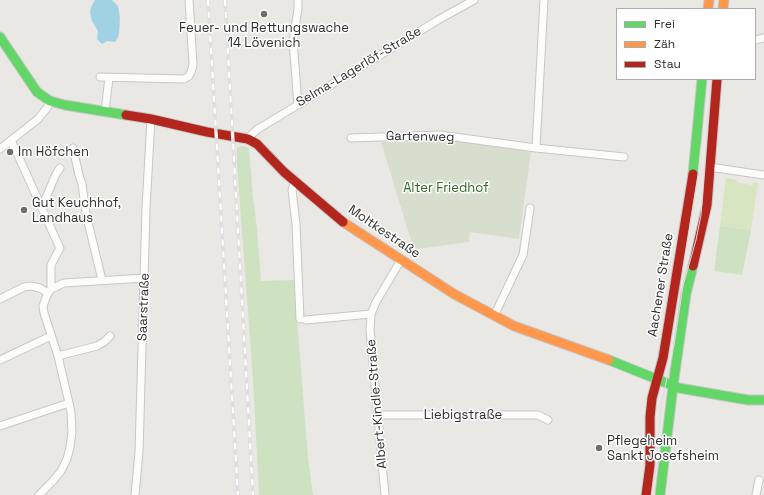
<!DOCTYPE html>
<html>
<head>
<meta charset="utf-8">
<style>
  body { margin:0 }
  #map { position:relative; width:764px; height:495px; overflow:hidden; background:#eae8e5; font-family:"Space Grotesk",sans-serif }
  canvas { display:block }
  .legend { position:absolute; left:616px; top:8px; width:140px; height:72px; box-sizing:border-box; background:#fff; border:1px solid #ababab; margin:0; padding:5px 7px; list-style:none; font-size:12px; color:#2d2d2d }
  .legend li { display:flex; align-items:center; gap:8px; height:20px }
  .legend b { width:20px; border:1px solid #ababab }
</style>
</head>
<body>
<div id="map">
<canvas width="764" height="495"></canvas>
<ul class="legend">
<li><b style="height:5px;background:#63d668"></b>Frei</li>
<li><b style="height:5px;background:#ff974d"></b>Zäh</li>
<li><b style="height:5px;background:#b3261e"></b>Stau</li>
</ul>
</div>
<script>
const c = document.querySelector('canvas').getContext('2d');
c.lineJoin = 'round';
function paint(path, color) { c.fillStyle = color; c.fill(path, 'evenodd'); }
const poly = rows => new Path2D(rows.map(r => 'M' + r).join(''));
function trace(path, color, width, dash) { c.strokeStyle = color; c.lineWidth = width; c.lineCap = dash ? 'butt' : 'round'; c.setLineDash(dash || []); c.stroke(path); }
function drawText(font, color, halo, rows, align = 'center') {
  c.font = font + ' "Space Grotesk",sans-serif'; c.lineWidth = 3; c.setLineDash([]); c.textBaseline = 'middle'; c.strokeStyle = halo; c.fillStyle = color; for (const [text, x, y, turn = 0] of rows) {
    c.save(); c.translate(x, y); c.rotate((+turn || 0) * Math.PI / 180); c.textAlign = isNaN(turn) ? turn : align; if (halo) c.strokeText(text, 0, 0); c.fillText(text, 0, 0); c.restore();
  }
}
paint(poly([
  [244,146,249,148,253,198,257,228,261,281,294,280,308,458,313,495,259,495,253,380,237,165,237,147],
  [720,226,751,230,742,275,714,271]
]), '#cee2c2');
paint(poly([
  [438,138,531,152,519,239,470,232,469,242,417,249,413,247,381,142]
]), '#d7dece');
paint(poly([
  [726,178,737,180,738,183,753,185,753,182,758,183,751,230,720,226]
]), '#d7e5c1');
paint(poly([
  [95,0,112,0,118,6,120,18,119,33,118,38,115,42,107,41,102,44,97,39,98,31,92,21,90,13,91,7]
]), '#a1d2e3');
const street = poly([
  [298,0,298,9,293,41,298,105],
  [755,40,764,38],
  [100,77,184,79,189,76,191,72,193,65,189,0],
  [105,111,109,78],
  [351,138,440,135,536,148,544,0],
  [248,139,252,134,258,129,438,20,474,0],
  [11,140,59,246,60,248,51,265,51,289],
  [73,148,79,175,82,184,86,214,102,280],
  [536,148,624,157],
  [0,149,38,119,47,108,50,101],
  [709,167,764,175],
  [295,180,292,190,296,224,300,319],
  [42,207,56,174,60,168],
  [0,299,24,287,31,286,40,288,48,293],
  [494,316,523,255,530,208],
  [306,320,371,314],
  [58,356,97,346,104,342,110,336],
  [0,360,51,336],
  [377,415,538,415,548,420],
  [0,426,69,403],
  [39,495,52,482,61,471,67,459,70,447,72,432,71,413,69,403,58,356,44,313,43,306,47,295,51,289,64,283,145,278],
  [135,495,139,452,146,208,151,119],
  [385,495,370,330,371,314,376,302,401,260],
  [756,495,759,480]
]);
const fast = poly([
  [0,37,37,92,50,101,65,105,126,115],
  [693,174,702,79],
  [609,360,679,388,748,400,764,400],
  [660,495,673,386,686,294,693,266]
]);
const slow = poly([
  [708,9,709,0],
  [723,9,724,0],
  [343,222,454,294,514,326,609,360]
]);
const jam = poly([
  [126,115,151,119,207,132,248,139,257,144,284,172,343,222],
  [693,266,707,205,717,79],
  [646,495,650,465,650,417,652,398,663,358,693,174]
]);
trace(street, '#c7c6c7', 9);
trace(fast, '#c7c6c7', 11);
trace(slow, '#c7c6c7', 11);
trace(jam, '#c7c6c7', 11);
trace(street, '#fcfcfb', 7);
trace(fast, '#63d668', 9);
trace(slow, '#ff974d', 9);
trace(jam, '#b3261e', 9);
trace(poly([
  [714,9,715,0],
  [683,269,698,176,701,147],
  [654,495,661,406,674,345,683,286,696,240,701,215,711,79]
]), '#dfdfe0', 1);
const rail = poly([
  [208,0,238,495],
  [225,0,253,495]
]);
trace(rail, '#dfdfe0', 3.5);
trace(rail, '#fff', 2, [6]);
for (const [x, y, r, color] of [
  [264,14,4,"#6f6e6d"],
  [10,152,4,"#6f6e6d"],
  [24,210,4,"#6f6e6d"],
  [599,448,4,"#6f6e6d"]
]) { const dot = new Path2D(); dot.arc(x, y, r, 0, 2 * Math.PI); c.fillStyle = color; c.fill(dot); trace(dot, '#fff', 1.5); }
drawText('13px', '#2d2d2d', '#fff', [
  ["Feuer- und Rettungswache",264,28,"center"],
  ["14 Lövenich",264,43,"center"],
  ["Im Höfchen",18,152],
  ["Gut Keuchhof,",32,203],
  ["Landhaus",32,218],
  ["Pflegeheim",607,441],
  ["Sankt Josefsheim",607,456]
], 'left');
drawText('13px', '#2d2d2d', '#fff', [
  ["Selma-Lagerlöf-Straße",359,67,-31],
  ["Gartenweg",420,137,1],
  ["Moltkestraße",384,232,34],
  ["Aachener Straße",661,285,-81],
  ["Saarstraße",144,307,-88],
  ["Albert-Kindle-Straße",377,404,-95],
  ["Liebigstraße",463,415]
]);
drawText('13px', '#316424', '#fff', [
  ["Alter Friedhof",446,188]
]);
</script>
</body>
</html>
